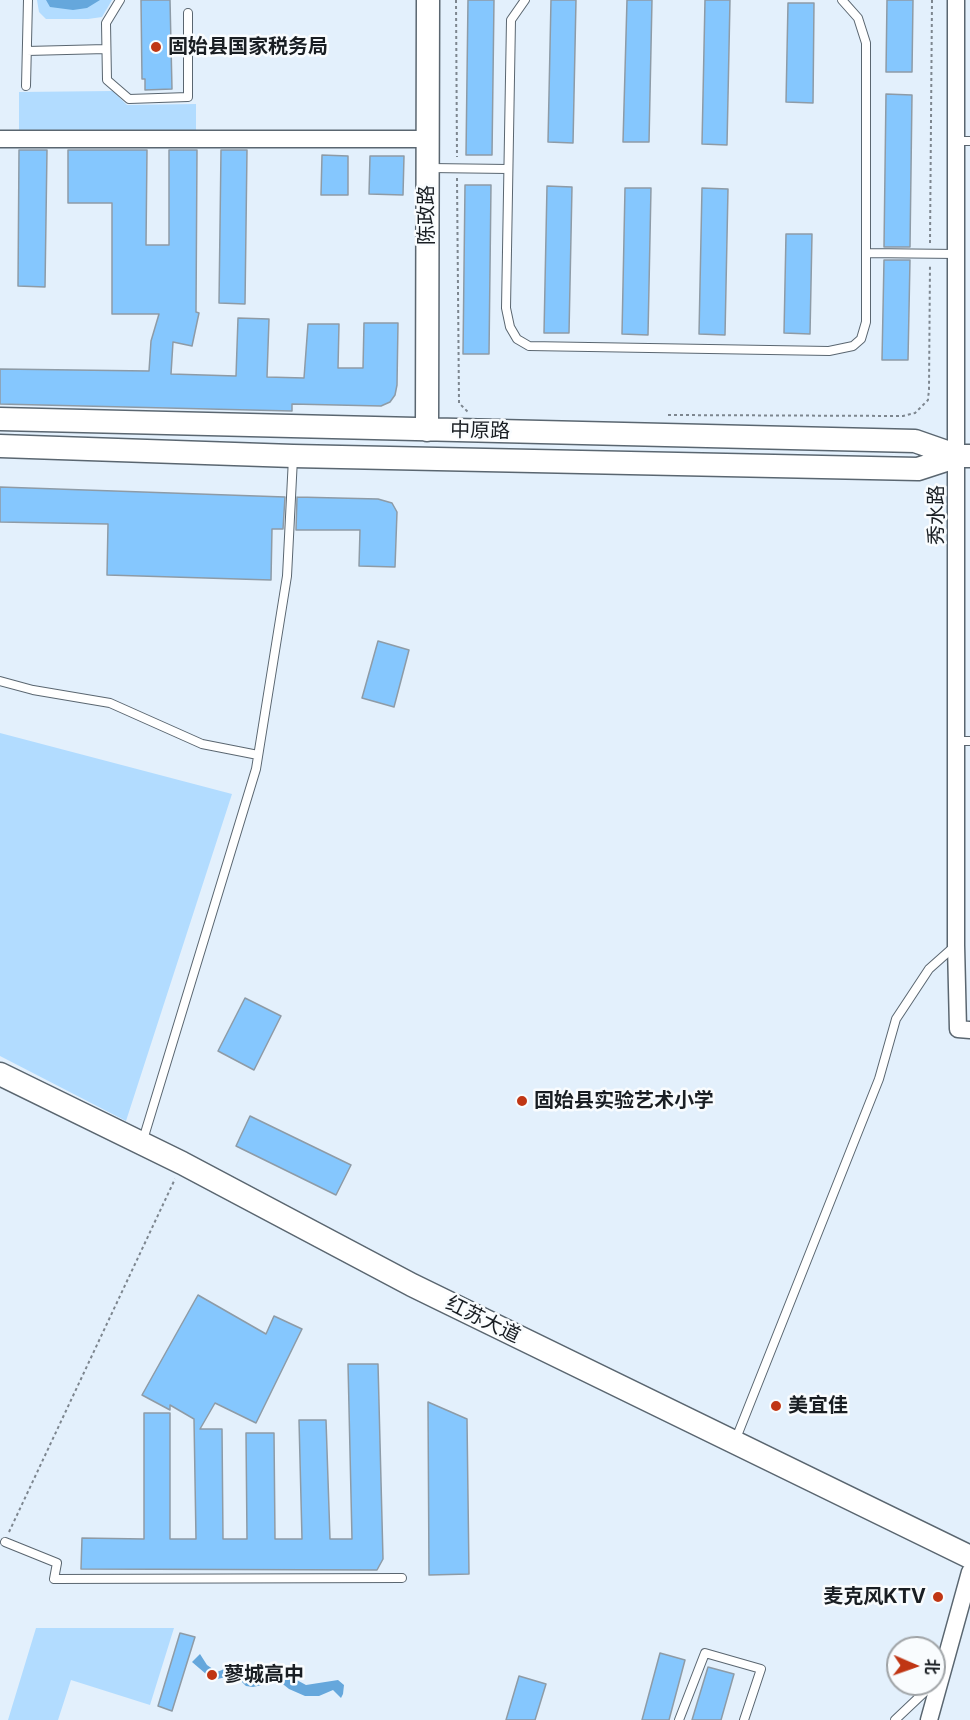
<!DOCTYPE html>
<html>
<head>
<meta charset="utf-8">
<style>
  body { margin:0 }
  #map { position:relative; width:970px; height:1720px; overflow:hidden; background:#e3f0fc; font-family:Inter,"Noto Sans SC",sans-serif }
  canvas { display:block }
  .north { position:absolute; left:886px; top:1636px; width:60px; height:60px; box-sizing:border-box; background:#f9fcfe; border:2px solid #9fa3a6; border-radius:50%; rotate:92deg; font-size:16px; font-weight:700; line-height:24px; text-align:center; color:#191e23 }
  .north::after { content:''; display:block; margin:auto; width:21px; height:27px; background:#c03614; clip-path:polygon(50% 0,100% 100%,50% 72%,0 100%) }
</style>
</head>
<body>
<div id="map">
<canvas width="970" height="1720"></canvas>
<div class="north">北</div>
</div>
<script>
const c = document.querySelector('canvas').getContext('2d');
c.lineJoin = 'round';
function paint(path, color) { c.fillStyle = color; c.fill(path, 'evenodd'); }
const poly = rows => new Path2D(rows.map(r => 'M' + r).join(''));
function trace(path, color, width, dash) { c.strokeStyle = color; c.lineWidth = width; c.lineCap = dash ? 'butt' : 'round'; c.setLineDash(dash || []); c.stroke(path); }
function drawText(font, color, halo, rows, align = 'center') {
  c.font = font + ' Inter,"Noto Sans SC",sans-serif'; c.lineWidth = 5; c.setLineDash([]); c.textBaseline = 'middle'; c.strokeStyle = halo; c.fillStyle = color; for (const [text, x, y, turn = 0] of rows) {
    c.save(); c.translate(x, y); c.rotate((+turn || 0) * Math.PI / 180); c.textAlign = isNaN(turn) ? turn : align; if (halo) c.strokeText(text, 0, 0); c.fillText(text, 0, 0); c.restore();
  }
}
paint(poly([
  [37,0,112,0,102,17,88,19,46,19,39,12],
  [113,91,127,105,196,104,196,134,19,133,19,92],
  [0,733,232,794,126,1121,0,1056],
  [36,1628,174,1628,150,1705,71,1680,58,1720,8,1720]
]), '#b2dcff');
paint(poly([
  [46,0,100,0,87,8,73,10,50,7],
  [200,1654,207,1665,217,1672,234,1665,258,1676,282,1672,306,1685,338,1680,344,1685,343,1694,341,1698,333,1690,319,1696,305,1696,289,1689,279,1681,253,1687,246,1686,235,1675,213,1680,192,1662]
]), '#65a7dc');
const building = poly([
  [141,0,170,0,172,89,145,90,145,79,142,79,141,0],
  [468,0,494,0,492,155,466,155,468,0],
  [551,0,576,0,573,143,548,142,551,0],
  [627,0,652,0,649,142,623,142,627,0],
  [705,0,730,0,727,145,702,144,705,0],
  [887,0,913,0,912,72,886,72,887,0],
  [788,3,814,3,813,103,786,102,788,3],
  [886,94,912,95,910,247,884,247,886,94],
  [19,150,47,150,45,287,18,286,19,150],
  [68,150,147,150,146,245,169,245,169,150,197,150,196,312,199,313,192,346,173,342,171,374,236,376,238,318,269,319,267,377,304,378,308,324,339,324,338,368,363,368,364,323,398,323,397,385,395,395,390,402,381,406,292,404,292,411,0,404,0,369,149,371,151,341,159,314,112,314,112,203,68,203,68,150],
  [221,150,247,150,245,304,219,303,221,150],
  [322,155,348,156,348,195,321,195,322,155],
  [370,156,404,156,403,195,369,194,370,156],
  [465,185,491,185,489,354,463,354,465,185],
  [547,186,572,187,569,333,544,333,547,186],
  [625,188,651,188,648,335,622,334,625,188],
  [702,188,728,189,725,335,699,334,702,188],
  [786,234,812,234,810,334,784,333,786,234],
  [884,260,910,260,908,360,882,360,884,260],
  [0,487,285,497,283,529,272,529,271,580,107,575,108,524,0,522,0,487],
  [297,497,378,499,392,503,397,512,395,567,359,566,360,530,296,530,297,497],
  [378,641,409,650,394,707,362,698,378,641],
  [245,998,281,1016,254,1070,218,1051,245,998],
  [250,1116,351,1165,336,1195,236,1146,250,1116],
  [198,1295,266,1334,274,1316,302,1329,256,1423,215,1403,200,1429,222,1429,223,1539,247,1539,246,1433,274,1433,275,1539,302,1539,299,1420,326,1420,330,1539,352,1539,348,1364,378,1364,383,1559,377,1570,81,1569,82,1538,144,1539,144,1413,170,1413,170,1539,196,1539,194,1419,170,1405,170,1410,142,1395,198,1295],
  [428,1402,467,1419,469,1574,429,1575,428,1402],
  [180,1633,195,1637,172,1711,158,1706,180,1633],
  [660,1653,685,1660,669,1720,642,1720,660,1653],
  [708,1667,734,1674,721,1720,692,1720,708,1667],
  [519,1676,546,1684,535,1720,506,1720,519,1676]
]);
paint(building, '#85c7fe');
trace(building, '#8e9ba6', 1.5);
const lane = poly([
  [120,0,106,23,107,80,129,99,188,97,188,13],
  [525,0,511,20,506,308,510,327,517,339,529,346,829,351,853,346,861,339,866,322,866,43,858,18,842,0],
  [27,51,106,49],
  [26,86,28,0],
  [957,141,970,141],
  [430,168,508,169],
  [866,253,957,254],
  [0,681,33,690,110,703,202,744,258,755],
  [957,741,970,741],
  [142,1143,256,769,287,576,293,458],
  [735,1441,879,1079,896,1019,929,969,956,945],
  [5,1542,57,1563,54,1579,402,1578],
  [679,1720,705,1653,761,1669,744,1720],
  [895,1720,933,1684]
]);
const street = poly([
  [956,0,956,945,958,1029,970,1030],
  [0,139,428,139],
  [929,1720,970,1572]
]);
const secondary = poly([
  [0,419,915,441,958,456,970,456],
  [427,430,428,0],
  [0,446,293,456,918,469,958,456],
  [0,1074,182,1163,412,1285,970,1557]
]);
trace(lane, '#5a6670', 10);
trace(street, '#5a6670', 19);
trace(secondary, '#5a6670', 25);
trace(poly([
  [456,0,457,157],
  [457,178,459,403,468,412],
  [930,243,932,0],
  [668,415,903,416,915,413,928,400,929,389,930,264],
  [9,1532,175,1179]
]), '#7d868f', 2, [3, 3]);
trace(lane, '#fff', 8);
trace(street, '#fff', 16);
trace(secondary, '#fff', 22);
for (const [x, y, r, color] of [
  [156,47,6,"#c03614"],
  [522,1101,6,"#c03614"],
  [776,1406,6,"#c03614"],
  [938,1597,6,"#c03614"],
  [212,1675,6,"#c03614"]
]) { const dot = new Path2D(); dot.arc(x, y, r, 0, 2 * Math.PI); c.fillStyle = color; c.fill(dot); trace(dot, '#f9fcfe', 2); }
drawText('bold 20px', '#191e23', '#f9fcfe', [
  ["固始县国家税务局",168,47],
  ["固始县实验艺术小学",534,1101],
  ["美宜佳",788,1406],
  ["麦克风KTV",926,1597,"right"],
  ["蓼城高中",224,1675]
], 'left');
drawText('20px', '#191e23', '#f9fcfe', [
  ["陈政路",427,215,-90],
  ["中原路",480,431,1],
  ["秀水路",937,515,-90],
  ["红苏大道",483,1320,26]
]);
</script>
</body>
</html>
